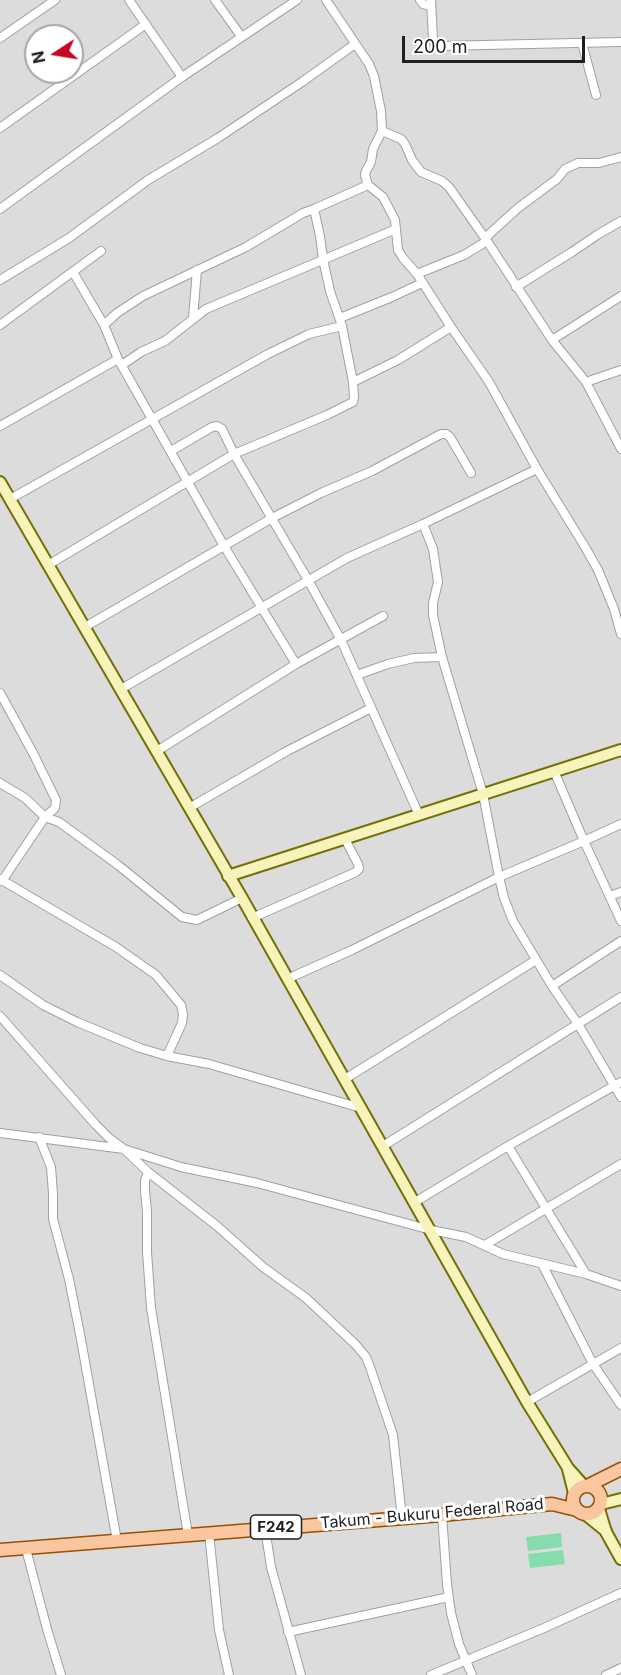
<!DOCTYPE html>
<html>
<head>
<meta charset="utf-8">
<style>
  body { margin:0 }
  #map { position:relative; width:621px; height:1675px; overflow:hidden; background:#efeae5; font-family:Inter,sans-serif }
  canvas { display:block }
  .north { position:absolute; left:24px; top:24px; width:60px; height:60px; box-sizing:border-box; background:#fff; border:2px solid #a5a5a5; border-radius:50%; rotate:258deg; font-size:16px; font-weight:700; line-height:24px; text-align:center; color:#1f1f1f }
  .north::after { content:''; display:block; margin:auto; width:21px; height:27px; background:#c90420; clip-path:polygon(50% 0,100% 100%,50% 72%,0 100%) }
  .scale { position:absolute; left:402px; top:36px; width:183px; height:27px; box-sizing:border-box; border:3px solid #1f1f1f; border-top:0; padding-left:8px; font-size:18px; line-height:21px; white-space:nowrap; color:#1f1f1f; -webkit-text-stroke:4px #fff; paint-order:stroke }
</style>
</head>
<body>
<div id="map">
<canvas width="621" height="1675"></canvas>
<div class="north">N</div>
<div class="scale">200 m</div>
</div>
<script>
const c = document.querySelector('canvas').getContext('2d');
c.lineJoin = 'round';
function paint(path, color) { c.fillStyle = color; c.fill(path, 'evenodd'); }
const poly = rows => new Path2D(rows.map(r => 'M' + r).join(''));
function trace(path, color, width, dash) { c.strokeStyle = color; c.lineWidth = width; c.lineCap = dash ? 'butt' : 'round'; c.setLineDash(dash || []); c.stroke(path); }
function drawText(font, color, halo, rows, align = 'center') {
  c.font = font + ' Inter,sans-serif'; c.lineWidth = 6; c.setLineDash([]); c.textBaseline = 'middle'; c.strokeStyle = halo; c.fillStyle = color; for (const [text, x, y, turn = 0] of rows) {
    c.save(); c.translate(x, y); c.rotate((+turn || 0) * Math.PI / 180); c.textAlign = isNaN(turn) ? turn : align; if (halo) c.strokeText(text, 0, 0); c.fillText(text, 0, 0); c.restore();
  }
}
paint(poly([
  [0,0,621,0,621,1675,0,1675],
  [36,36,72,36,72,72,36,72]
]), '#dddcdc');
paint(poly([
  [561,1533,562,1547,528,1551,526,1537],
  [563,1550,565,1564,530,1568,528,1554]
]), '#85ddae');
const street = poly([
  [129,0,182,77],
  [215,0,241,36],
  [326,0,369,64,374,76,381,111,382,131,401,139,405,144,412,160,421,172,442,181,449,187,485,238,552,340,586,382,621,449],
  [420,0,423,4,431,6],
  [431,0,433,39,435,44,439,46,621,42],
  [0,38,55,0],
  [582,43,596,95],
  [0,128,146,24],
  [382,131,373,149,371,162,366,171,365,175,368,185,383,197,395,220,398,250,403,258,417,274,451,327,489,382,537,469,585,547,598,570,614,609,621,634],
  [0,209,182,77,297,0],
  [485,238,518,208,557,179,565,169,578,163,599,163,621,157],
  [73,272,104,325,118,359,224,546,296,664],
  [417,274,464,255,487,241],
  [0,280,69,238,148,180,218,138,302,82,355,44],
  [516,287,572,252,597,235,621,221],
  [193,318,197,270],
  [340,318,392,297,422,283],
  [0,325,101,251],
  [104,325,117,313,143,296,246,247,303,213,314,209,368,185],
  [552,340,621,296],
  [122,365,141,352,165,341,206,309,396,229],
  [353,382,398,360,451,327],
  [586,382,621,370],
  [0,426,118,359],
  [171,451,212,427,217,426,222,429,234,454,308,580,341,640,419,815],
  [10,499,268,354,309,334,342,326],
  [423,524,433,549,436,569,438,582,433,603,433,615,442,657],
  [48,565,234,454,327,415,353,402,354,397,353,382,342,326,330,291,323,259,320,236,314,209],
  [85,627,272,518,321,493,372,471,441,434,446,434,450,437,471,473],
  [357,675,388,664,414,658,442,657,483,794,499,877,504,898,513,921,552,986,578,1024,621,1097],
  [121,689,347,558,423,524,537,469],
  [0,693,33,753,56,800,55,808,45,817,2,881],
  [157,751,296,664,383,616],
  [554,771,584,841,621,921],
  [0,783,25,798,45,817,59,822,118,865,182,917,197,920,242,898],
  [189,808,287,751,371,708],
  [0,879,116,947,156,975,181,1005,183,1014,182,1023,167,1056],
  [610,896,621,892],
  [252,918,356,872,359,869,358,864,345,839],
  [0,975,43,1005,77,1022,140,1048,167,1056,209,1064,361,1108],
  [287,979,352,950,499,877,584,841,621,824],
  [552,986,621,941],
  [0,1016,96,1125,109,1138,124,1149,148,1172,217,1226,263,1267,306,1298,356,1345,366,1357,370,1367,393,1435,402,1518],
  [345,1079,536,960],
  [0,1133,124,1149,181,1167,257,1183,431,1230,466,1237,503,1254,586,1274,621,1286],
  [39,1137,51,1167,53,1194,53,1219,69,1279,80,1334,117,1541],
  [383,1146,621,997],
  [508,1146,586,1274],
  [148,1172,145,1181,145,1191,147,1212,147,1252,151,1308,188,1535],
  [415,1202,508,1146,621,1082],
  [485,1245,621,1164],
  [542,1264,593,1364,621,1405],
  [527,1402,621,1348],
  [442,1515,447,1584,451,1613,459,1644,472,1675],
  [265,1528,271,1567,301,1675],
  [209,1533,219,1630,229,1675],
  [26,1549,47,1629,61,1675],
  [288,1632,449,1597],
  [431,1675,544,1628,621,1593],
  [606,1675,621,1668]
]);
const secondary = poly([
  [0,482,242,898,527,1402,568,1468,584,1486],
  [228,876,621,750],
  [568,1469,574,1493],
  [601,1504,621,1499],
  [599,1509,606,1532,621,1559],
  [585,1514,606,1531]
]);
const primary = poly([
  [589,1485,621,1469],
  '573 1500a14 14 0 1 1 28 0a14 14 0 1 1-28 0Z',
  [0,1550,442,1515,552,1504,577,1510]
]);
trace(street, '#a0a0a0', 10);
trace(secondary, '#747007', 14);
trace(primary, '#965103', 15);
trace(street, '#fff', 8);
trace(secondary, '#f8f3ba', 10);
trace(primary, '#fac69f', 12);
for (const [x, y, w] of [
  [276,1527,51]
]) { const box = new Path2D(); box.roundRect(x - w / 2, y - 12, w, 24, 4.5); c.fillStyle = '#fff'; c.fill(box); trace(box, '#1f1f1f', 1.5); }
drawText('bold 15px', '#1f1f1f', null, [
  ["F242",276,1527]
]);
drawText('16px', '#1f1f1f', '#fff', [
  ["Takum - Bukuru Federal Road",432,1514,-5]
]);
</script>
</body>
</html>
